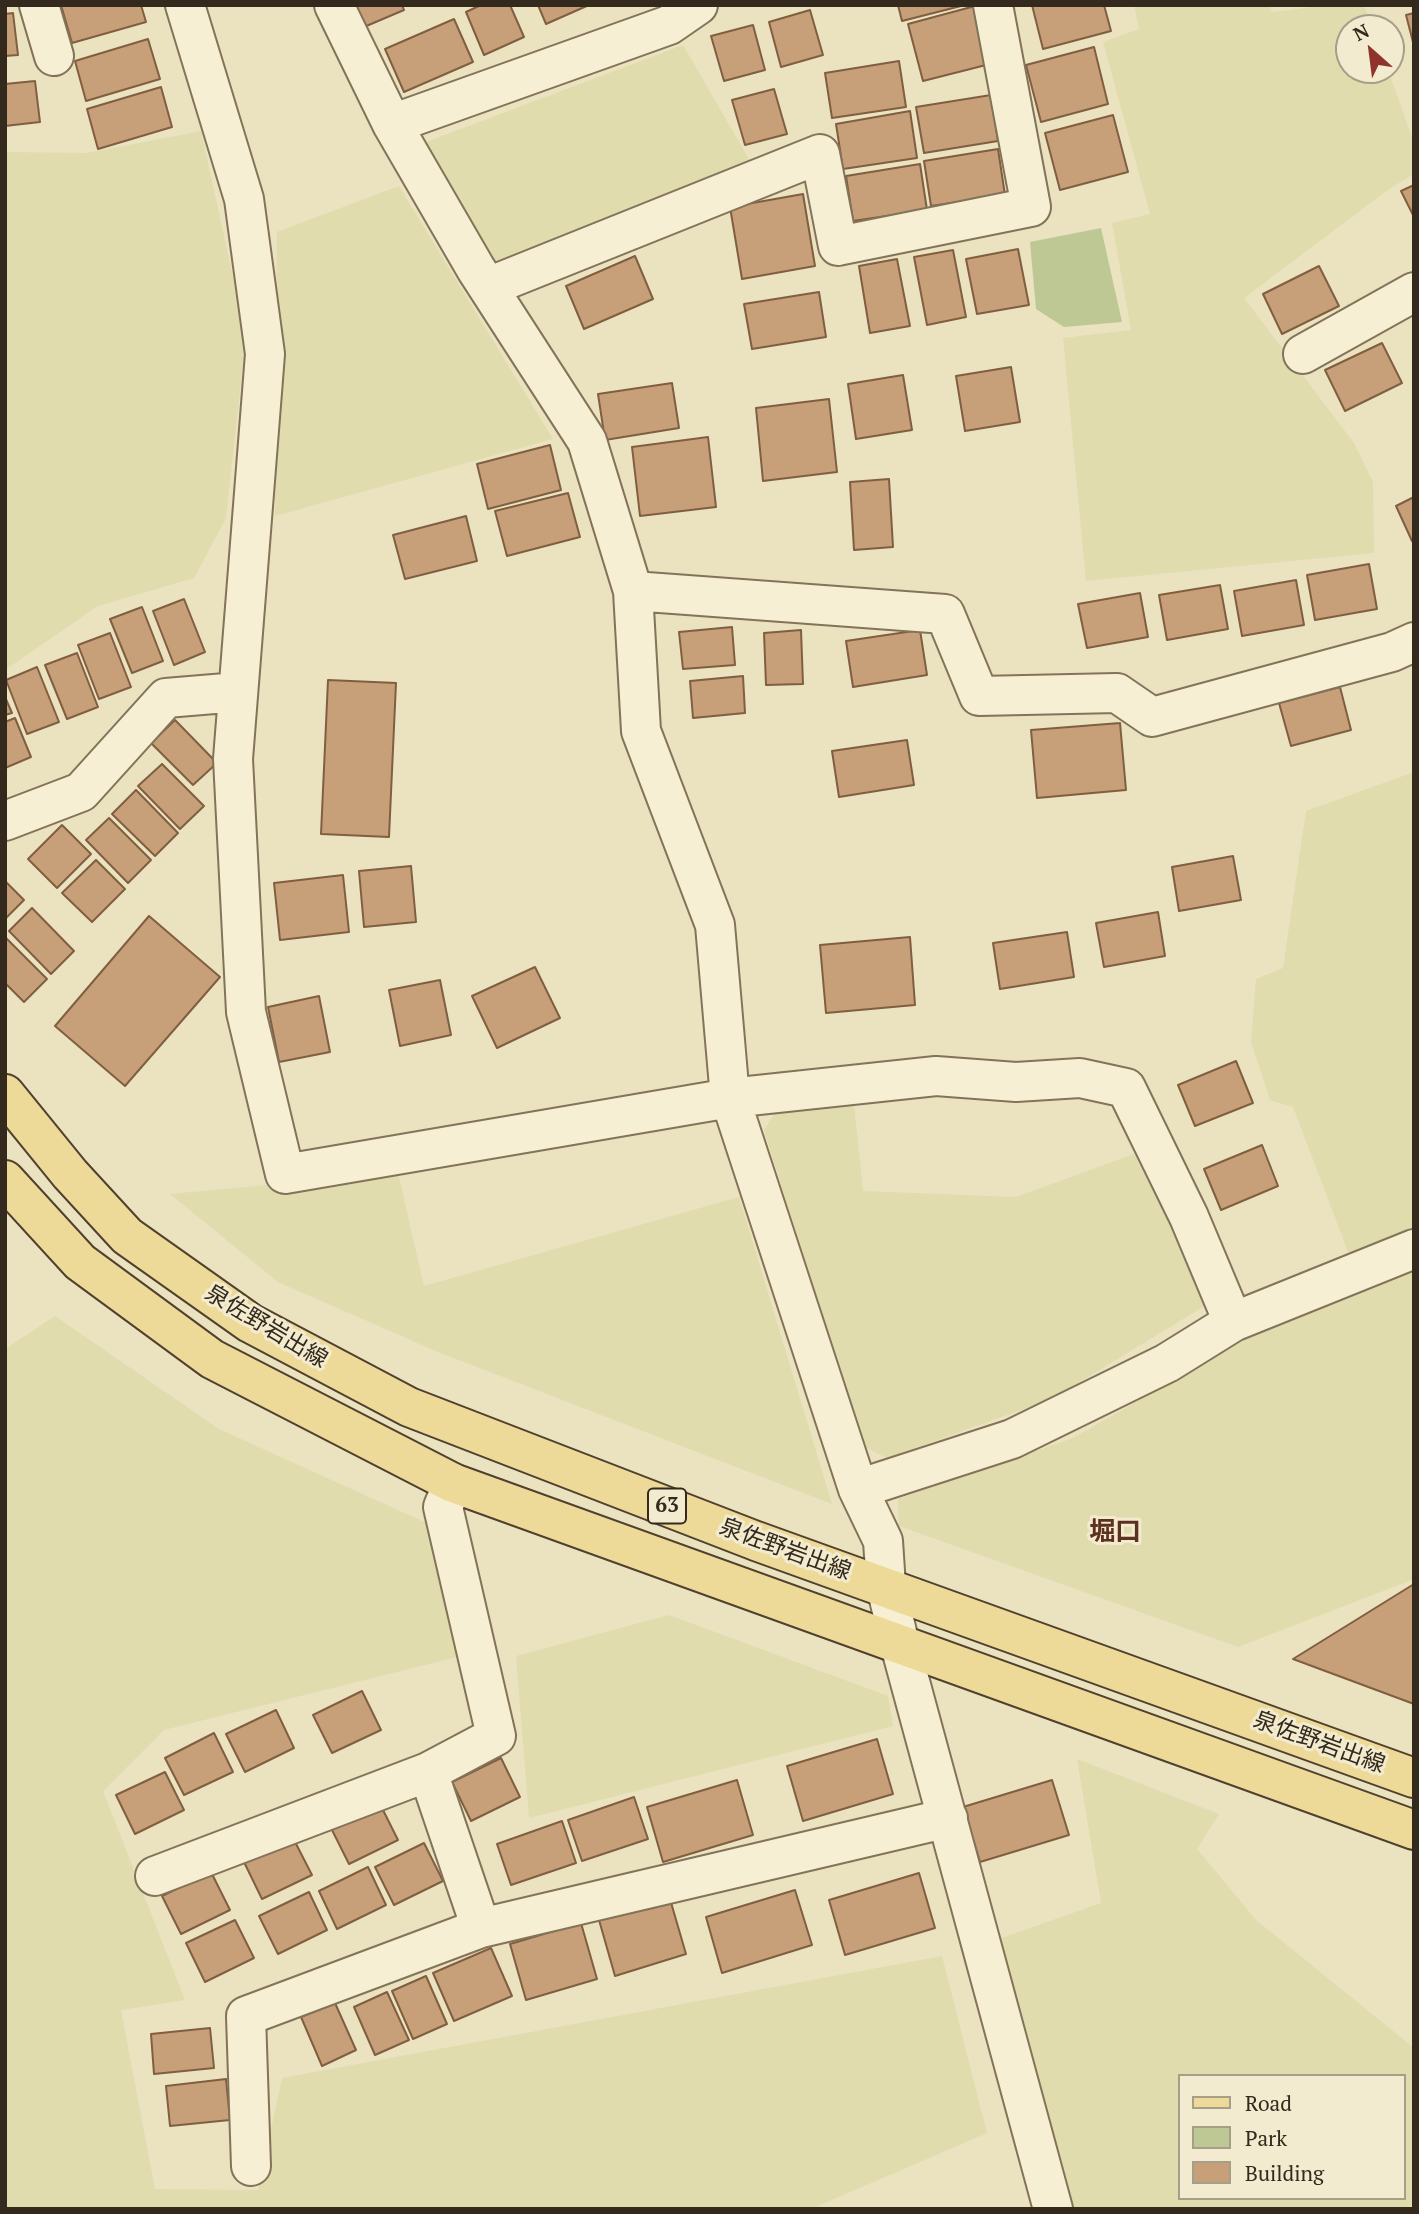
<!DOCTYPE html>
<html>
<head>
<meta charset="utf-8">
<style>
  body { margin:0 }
  #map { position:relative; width:1419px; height:2214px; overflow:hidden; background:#ebe2c0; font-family:"PT Serif",serif }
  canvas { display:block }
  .frame { position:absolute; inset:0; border:7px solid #332a1d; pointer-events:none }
  .legend { position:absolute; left:1178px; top:2074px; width:228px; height:126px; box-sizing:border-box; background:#f3ebcf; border:2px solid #a69e88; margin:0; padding:9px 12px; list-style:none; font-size:21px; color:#332a1d }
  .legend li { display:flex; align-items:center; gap:14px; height:35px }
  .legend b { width:35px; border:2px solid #a69e88 }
  .north { position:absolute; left:1335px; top:14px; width:70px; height:70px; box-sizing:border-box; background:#f3ebcf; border:2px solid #a69e88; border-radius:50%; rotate:332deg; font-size:19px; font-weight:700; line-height:28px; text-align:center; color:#332a1d }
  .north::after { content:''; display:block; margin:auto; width:24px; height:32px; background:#8e342d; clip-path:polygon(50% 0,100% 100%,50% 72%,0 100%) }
</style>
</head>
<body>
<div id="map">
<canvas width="1419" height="2214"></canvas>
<div class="frame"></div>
<ul class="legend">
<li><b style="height:9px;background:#edda99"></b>Road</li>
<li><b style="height:19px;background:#bec895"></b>Park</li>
<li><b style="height:19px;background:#c79f78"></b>Building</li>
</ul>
<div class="north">N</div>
</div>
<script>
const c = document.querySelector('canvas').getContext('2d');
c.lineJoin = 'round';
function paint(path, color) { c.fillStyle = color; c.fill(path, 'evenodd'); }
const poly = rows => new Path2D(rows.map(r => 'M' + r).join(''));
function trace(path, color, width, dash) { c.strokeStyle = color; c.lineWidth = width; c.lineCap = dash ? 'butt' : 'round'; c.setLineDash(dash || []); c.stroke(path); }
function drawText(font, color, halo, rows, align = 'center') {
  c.font = font + ' "PT Serif","Noto Sans JP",serif'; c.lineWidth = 6; c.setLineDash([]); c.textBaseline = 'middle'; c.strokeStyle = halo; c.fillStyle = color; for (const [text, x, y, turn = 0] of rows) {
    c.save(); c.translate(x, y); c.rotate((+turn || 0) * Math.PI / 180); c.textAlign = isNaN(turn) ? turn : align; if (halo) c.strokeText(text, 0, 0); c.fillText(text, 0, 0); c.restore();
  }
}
paint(poly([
  [1134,5,1269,5,1272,12,1330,5,1364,5,1373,28,1349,28,1349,70,1388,70,1414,143,1414,174,1389,189,1244,298,1354,443,1373,482,1374,553,1086,581,1063,338,1131,330,1112,223,1150,214,1103,42,1139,29],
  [683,45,750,161,497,263,421,144],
  [201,131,246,336,226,518,194,578,98,606,5,670,5,152,87,153],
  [399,186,553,439,275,516,277,232],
  [1414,772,1414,1234,1350,1257,1293,1107,1270,1100,1251,1042,1256,979,1283,968,1306,811],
  [854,1104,863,1191,1016,1197,1134,1154,1211,1302,1052,1399,887,1458,863,1446,764,1130,777,1110],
  [398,1173,424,1286,739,1197,832,1504,438,1352,278,1282,170,1194],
  [1414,1262,1414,1579,1238,1647,899,1526,898,1499,1073,1438,1259,1332],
  [55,1316,219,1429,431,1525,457,1657,164,1730,103,1791,185,2000,121,2010,155,2189,258,2190,282,2078,942,1956,987,2133,811,2209,5,2209,5,1349],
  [669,1615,888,1696,893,1726,529,1818,516,1656],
  [1077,1759,1219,1814,1197,1849,1256,1920,1414,2048,1414,2209,1064,2209,993,1941,1101,1903],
  [1179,2076,1403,2076,1403,2198,1179,2198]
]), '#e0dcae');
paint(poly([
  [1101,228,1122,322,1064,327,1036,309,1030,242]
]), '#bec895');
const building = poly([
  [61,5,141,5,146,22,72,43,61,5],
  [355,5,402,5,404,10,364,27,355,5],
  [481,5,510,5,524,37,484,55,466,12,481,5],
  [538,5,589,5,546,24,538,5],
  [898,5,965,5,902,21,898,5],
  [1032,5,1104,5,1111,31,1043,49,1032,5],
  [975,6,990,64,923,81,908,24,975,6],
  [810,10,823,55,781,67,769,22,810,10],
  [13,13,18,55,5,56,5,14,13,13],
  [1414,13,1414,46,1406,15,1414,13],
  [454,19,473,62,404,92,385,49,454,19],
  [753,25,765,70,724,81,711,36,753,25],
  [148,39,160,79,86,101,75,61,148,39],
  [1094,47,1108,104,1041,122,1026,65,1094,47],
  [899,61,906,107,832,118,825,73,899,61],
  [35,81,40,122,5,126,5,84,35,81],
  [161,87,172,127,98,149,87,109,161,87],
  [774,89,787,134,745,145,732,100,774,89],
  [991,95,998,141,924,153,916,107,991,95],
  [910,111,917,158,843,169,836,124,910,111],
  [1113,115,1128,172,1060,190,1045,133,1113,115],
  [998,149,1005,195,931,206,924,161,998,149],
  [920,164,927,210,853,221,846,176,920,164],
  [1414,185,1414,217,1401,191,1414,185],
  [803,194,815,266,742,279,730,207,803,194],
  [1018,249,1029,305,977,314,966,259,1018,249],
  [953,250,966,317,927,325,914,257,953,250],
  [635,256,653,299,584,329,566,286,635,256],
  [897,259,910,326,870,333,859,266,897,259],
  [1319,266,1339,306,1282,334,1263,294,1319,266],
  [819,292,826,337,752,349,744,304,819,292],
  [1382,343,1402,383,1345,411,1325,370,1382,343],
  [1011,367,1020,422,965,431,956,376,1011,367],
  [903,375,912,430,856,439,848,384,903,375],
  [672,383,679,428,605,440,598,394,672,383],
  [829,399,837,472,763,481,756,408,829,399],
  [708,437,716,507,640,516,632,447,708,437],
  [550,445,561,490,488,509,477,464,550,445],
  [889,479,893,547,854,550,850,482,889,479],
  [568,493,580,537,507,556,495,511,568,493],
  [1414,497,1414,540,1412,541,1396,506,1414,497],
  [466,516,477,561,405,579,393,535,466,516],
  [1369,564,1377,609,1315,620,1307,575,1369,564],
  [1296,580,1304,625,1242,636,1234,591,1296,580],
  [1220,585,1228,629,1167,640,1159,595,1220,585],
  [1140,593,1148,637,1087,648,1078,604,1140,593],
  [184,599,205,652,174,665,153,611,184,599],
  [142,607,163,661,132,673,110,619,142,607],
  [732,627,735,665,683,669,679,632,732,627],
  [801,630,803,684,766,685,764,633,801,630],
  [920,630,927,675,853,687,846,641,920,630],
  [110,633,131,687,99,699,78,645,110,633],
  [77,653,98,707,67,719,45,665,77,653],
  [37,667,59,722,27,734,6,680,37,667],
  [743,676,745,713,693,718,690,681,743,676],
  [328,680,396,683,389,837,321,834,328,680],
  [1340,687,1351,730,1291,746,1279,703,1340,687],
  [5,697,12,713,5,715,5,697],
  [15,718,31,757,5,768,5,722,15,718],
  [175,720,217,763,193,785,151,743,175,720],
  [1120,723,1126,790,1037,798,1031,730,1120,723],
  [907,740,914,785,839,797,832,751,907,740],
  [162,764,204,806,180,829,138,786,162,764],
  [136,790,178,833,155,856,112,814,136,790],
  [109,818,151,860,128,883,86,840,109,818],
  [62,825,91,854,57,888,28,859,62,825],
  [1233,856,1241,900,1179,911,1172,867,1233,856],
  [96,860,125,889,92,922,62,893,96,860],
  [411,866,416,922,364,927,359,871,411,866],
  [343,875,349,932,280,940,274,883,343,875],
  [5,881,24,900,5,919,5,881],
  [32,908,74,951,51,974,9,931,32,908],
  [1158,912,1165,956,1104,967,1096,923,1158,912],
  [149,916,220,977,125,1086,55,1026,149,916],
  [1067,932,1074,977,1000,989,993,943,1067,932],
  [5,937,47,979,24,1002,5,983,5,937],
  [910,937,915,1005,826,1013,820,945,910,937],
  [535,967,560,1018,497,1048,472,996,535,967],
  [440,980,451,1035,400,1046,389,990,440,980],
  [319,996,330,1052,279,1062,268,1007,319,996],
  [1236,1061,1253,1103,1195,1126,1178,1085,1236,1061],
  [1262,1145,1278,1186,1221,1210,1204,1169,1262,1145],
  [1414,1584,1414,1704,1293,1659,1414,1584],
  [362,1691,381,1730,332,1753,313,1715,362,1691],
  [276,1710,294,1748,245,1772,226,1734,276,1710],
  [214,1733,233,1772,184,1795,165,1758,214,1733],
  [877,1739,893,1794,803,1821,787,1766,877,1739],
  [501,1758,520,1797,471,1821,452,1782,501,1758],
  [165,1772,184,1810,135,1834,116,1795,165,1772],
  [737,1780,753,1835,663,1862,647,1807,737,1780],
  [1052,1780,1069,1835,980,1862,963,1807,1052,1780],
  [634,1797,648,1839,582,1861,568,1820,634,1797],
  [379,1802,398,1840,349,1864,330,1826,379,1802],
  [562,1821,576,1863,511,1885,497,1844,562,1821],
  [292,1836,312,1875,262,1899,243,1860,292,1836],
  [424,1843,443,1881,394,1905,375,1867,424,1843],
  [368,1867,386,1905,337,1929,319,1891,368,1867],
  [211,1872,230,1910,181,1934,162,1896,211,1872],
  [919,1873,935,1928,845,1955,829,1900,919,1873],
  [795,1890,812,1945,722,1973,706,1917,795,1890],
  [309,1892,327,1930,278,1954,259,1916,309,1892],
  [670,1899,686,1954,615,1976,599,1920,670,1899],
  [235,1920,254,1958,205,1982,186,1943,235,1920],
  [581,1923,597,1979,526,2000,510,1944,581,1923],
  [491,1948,512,1996,454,2021,433,1973,491,1948],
  [426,1976,447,2024,413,2039,392,1991,426,1976],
  [387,1992,409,2040,375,2055,354,2007,387,1992],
  [335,2003,356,2050,322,2066,301,2017,335,2003],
  [210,2028,214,2068,154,2074,151,2034,210,2028],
  [226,2079,230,2120,170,2126,166,2086,226,2079]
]);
paint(building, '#c79f78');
trace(building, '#805f41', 2);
const minor = poly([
  [39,5,54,56],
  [185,5,244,199,265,354,233,759,246,1012,285,1174,730,1098,936,1076,1016,1082,1080,1078,1126,1088,1189,1217,1233,1322],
  [334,5,392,124,476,269,587,441,633,591,641,731,715,925,730,1098,858,1489,883,1541,886,1586,900,1645,1053,2209],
  [392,124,669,25,698,5],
  [488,287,820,154,838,246,1031,207,993,5],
  [1303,354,1414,292],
  [633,591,945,614,979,696,1117,693,1152,717,1392,652,1414,642],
  [5,821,81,792,166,698,238,692],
  [858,1489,1012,1439,1167,1363,1233,1322,1414,1249],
  [428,1772,496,1736,443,1507,453,1483],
  [155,1876,428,1772,481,1928],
  [251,2166,246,2016,481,1928,948,1818]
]);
const primary = poly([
  [5,1094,70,1174,127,1236,250,1323,409,1407,756,1541,1414,1778],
  [5,1180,80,1262,212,1359,453,1483,1414,1830]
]);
trace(minor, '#837359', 42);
trace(primary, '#50412e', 42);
trace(minor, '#f6efd3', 38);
trace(primary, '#edda99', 38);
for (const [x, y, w] of [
  [667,1506,38]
]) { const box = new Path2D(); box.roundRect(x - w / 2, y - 17.5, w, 35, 5); c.fillStyle = '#f3ebcf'; c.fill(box); trace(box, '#332a1d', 2); }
drawText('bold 21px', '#332a1d', null, [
  ["63",667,1506]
]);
drawText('23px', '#332a1d', '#f3ebcf', [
  ["泉佐野岩出線",266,1327,31],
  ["泉佐野岩出線",785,1550,20],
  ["泉佐野岩出線",1319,1743,20]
]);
drawText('bold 26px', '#5d311f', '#f3ebcf', [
  ["堀口",1115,1533]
]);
</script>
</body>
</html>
